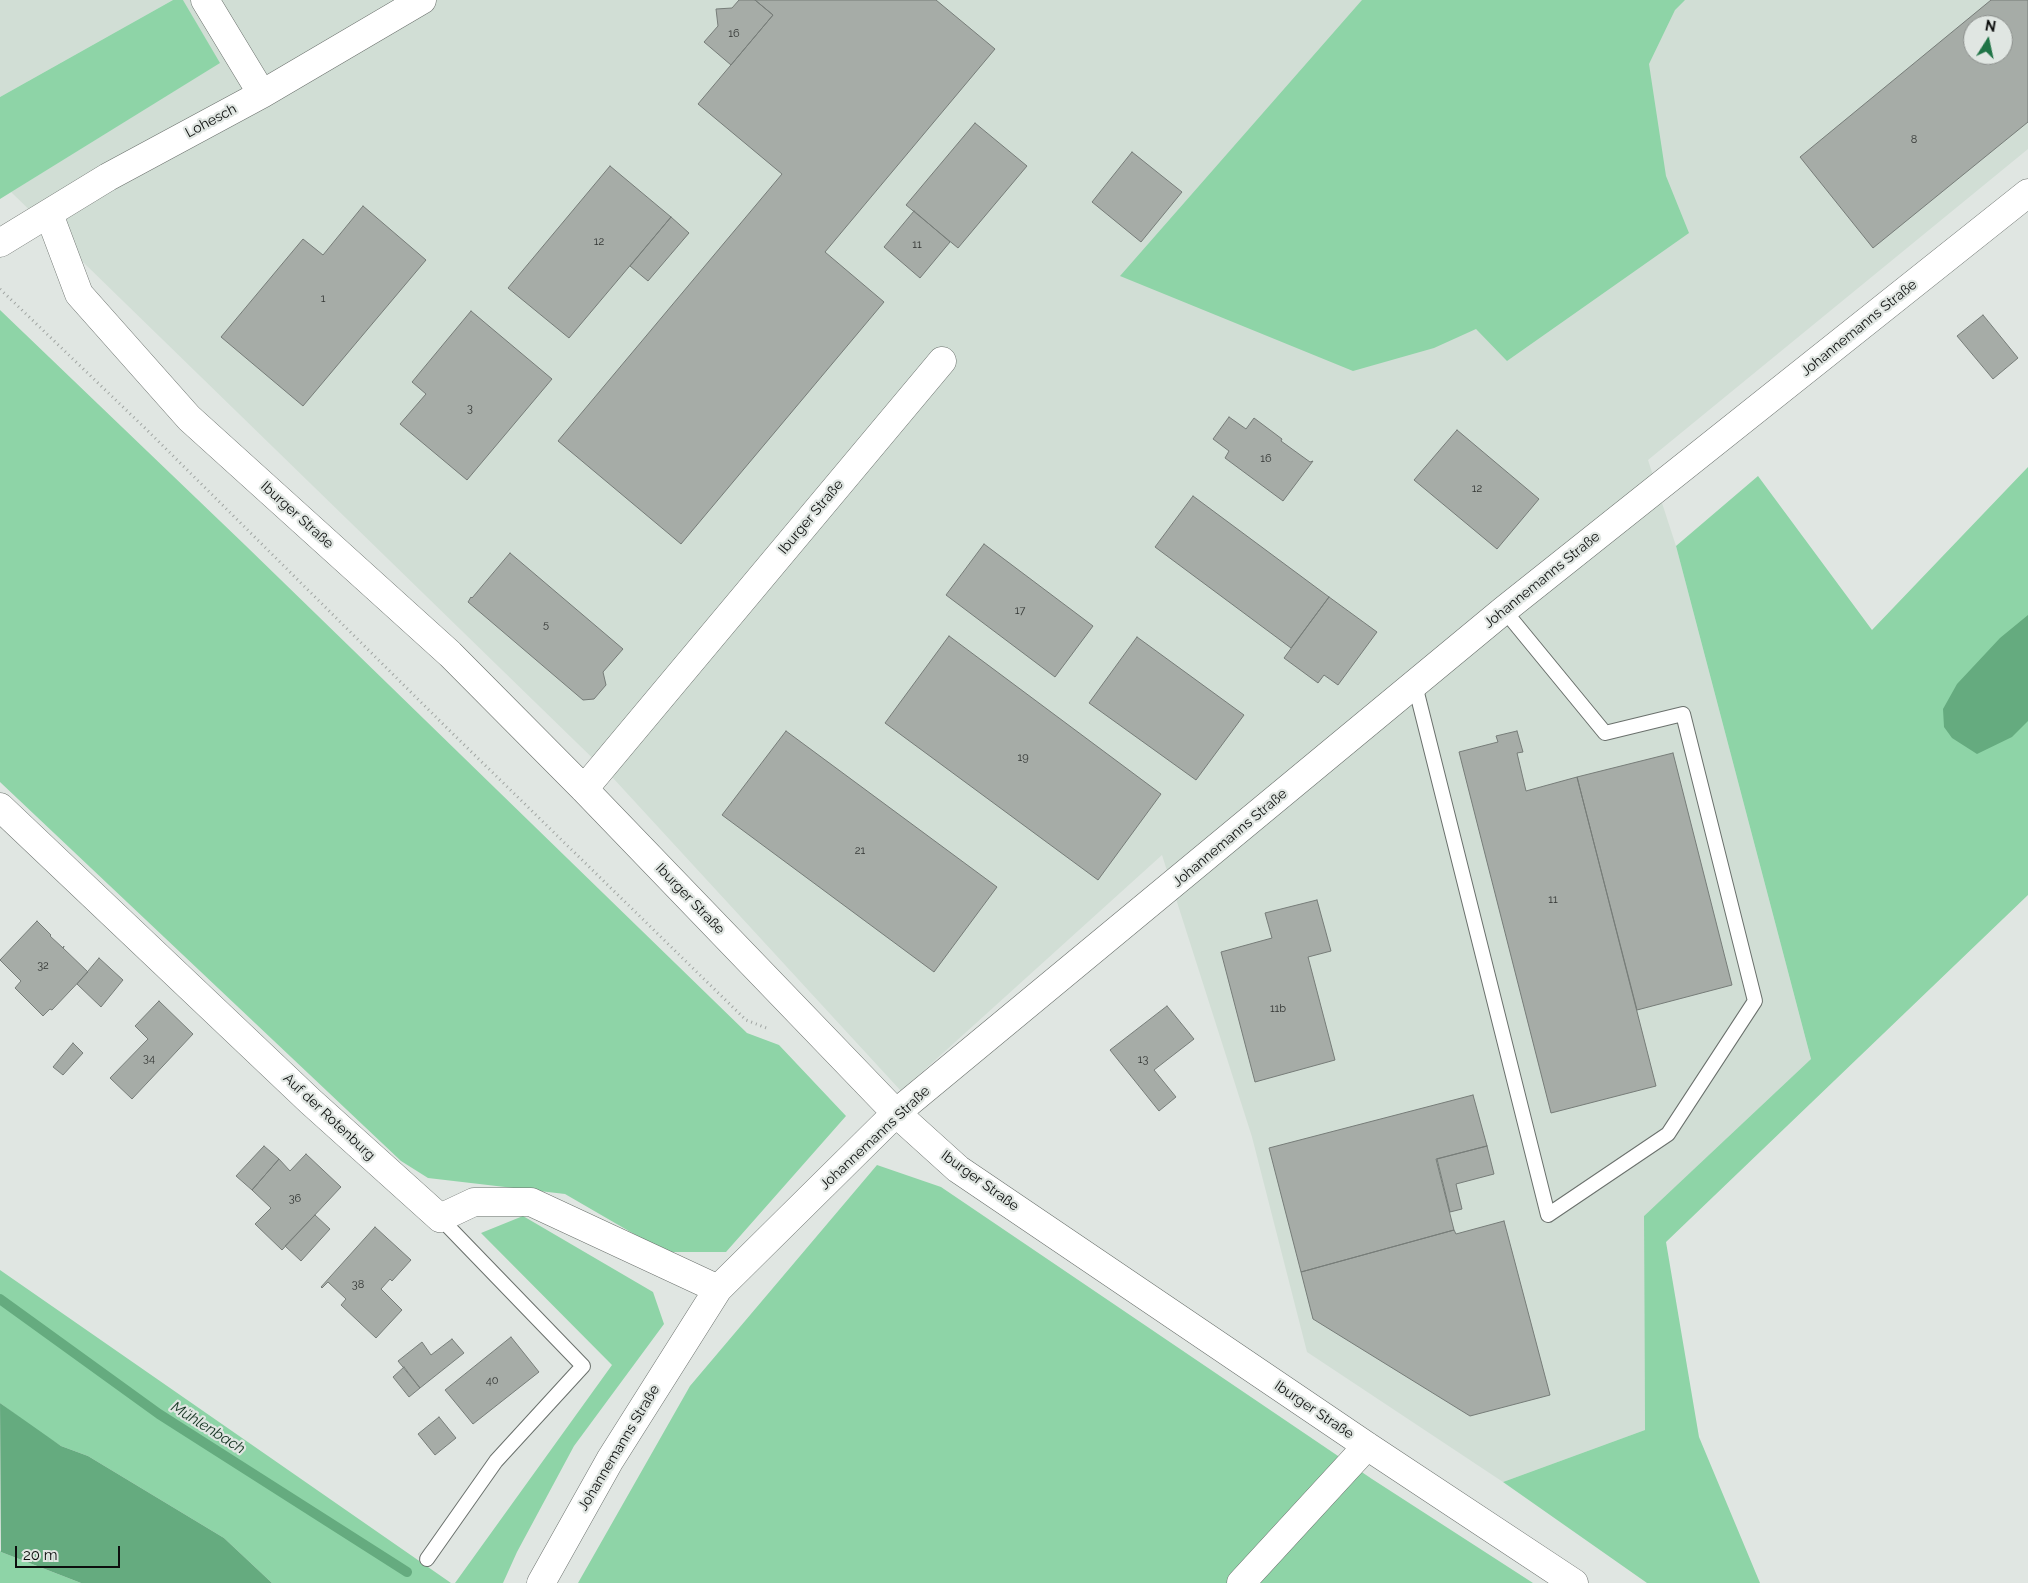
<!DOCTYPE html>
<html>
<head>
<meta charset="utf-8">
<style>
  body { margin:0 }
  #map { position:relative; width:2028px; height:1583px; overflow:hidden; background:#e0e6e2; font-family:Raleway,sans-serif }
  canvas { display:block }
  .north { position:absolute; left:1963px; top:15px; width:50px; height:50px; box-sizing:border-box; background:#e0e6e2; border:1px solid #8c908d; border-radius:50%; rotate:10deg; font-size:14px; font-weight:700; line-height:20px; text-align:center; color:#0d0f0e }
  .north::after { content:''; display:block; margin:auto; width:18px; height:22px; background:#1f7446; clip-path:polygon(50% 0,100% 100%,50% 72%,0 100%) }
  .scale { position:absolute; left:15px; top:1546px; width:105px; height:22px; box-sizing:border-box; border:2px solid #0d0f0e; border-top:0; padding-left:6px; font-size:15px; line-height:18px; white-space:nowrap; color:#0d0f0e; -webkit-text-stroke:4px #e0e6e2; paint-order:stroke }
</style>
</head>
<body>
<div id="map">
<canvas width="2028" height="1583"></canvas>
<div class="north">N</div>
<div class="scale">20 m</div>
</div>
<script>
const c = document.querySelector('canvas').getContext('2d');
c.lineJoin = 'round';
function paint(path, color) { c.fillStyle = color; c.fill(path, 'evenodd'); }
const poly = rows => new Path2D(rows.map(r => 'M' + r).join(''));
function trace(path, color, width, dash) { c.strokeStyle = color; c.lineWidth = width; c.lineCap = dash ? 'butt' : 'round'; c.setLineDash(dash || []); c.stroke(path); }
function drawText(font, color, halo, rows, align = 'center') {
  c.font = font + ' Raleway,sans-serif'; c.lineWidth = 4.5; c.setLineDash([]); c.textBaseline = 'middle'; c.strokeStyle = halo; c.fillStyle = color; for (const [text, x, y, turn = 0] of rows) {
    c.save(); c.translate(x, y); c.rotate((+turn || 0) * Math.PI / 180); c.textAlign = isNaN(turn) ? turn : align; if (halo) c.strokeText(text, 0, 0); c.fillText(text, 0, 0); c.restore();
  }
}
paint(poly([
  [0,0,173,0,0,97],
  [183,0,2028,0,2028,149,1648,460,1676,546,1811,1059,1644,1216,1645,1430,1503,1482,1307,1352,1252,1137,1162,855,901,1091,613,778,11,192,219,63],
  [1973,25,2003,25,2003,55,1973,55]
]), '#d1ded5');
paint(poly([
  [173,0,183,0,220,63,0,199,0,97],
  [1362,0,1685,0,1675,10,1649,64,1666,176,1689,233,1507,361,1476,329,1434,348,1353,371,1120,276],
  [0,310,245,545,747,1033,779,1045,846,1116,726,1252,665,1252,565,1194,428,1178,401,1161,0,782],
  [2028,467,2028,895,1666,1242,1699,1437,1760,1583,1647,1583,1503,1482,1645,1430,1644,1216,1811,1059,1676,546,1758,476,1872,630],
  [877,1165,941,1187,1372,1479,1533,1583,578,1583,690,1386],
  [523,1216,653,1292,664,1324,574,1446,517,1552,503,1583,455,1583,612,1365,481,1233],
  [0,1270,451,1583,272,1583,224,1538,88,1456,61,1446,39,1432,0,1403],
  [0,1550,1,1552,81,1583,0,1583]
]), '#8ed4a7');
paint(poly([
  [2028,615,2028,721,2012,737,1977,754,1952,738,1944,727,1943,709,1957,684,2000,638],
  [0,1403,61,1446,88,1456,224,1538,272,1583,81,1583,1,1552]
]), '#65ab7f');
trace(poly([
  [0,1299,159,1414,407,1572]
]), '#65ab7f', 10);
const building = poly([
  [739,0,755,0,773,15,731,65,704,42,718,26,716,9,732,8,739,0],
  [755,0,936,0,995,49,825,252,884,302,681,544,558,441,782,174,698,104,773,15,755,0],
  [1991,0,2028,0,2028,122,1873,248,1800,157,1991,0],
  [1973,25,2003,25,2003,55,1973,55,1973,25],
  [975,123,1027,166,958,248,906,205,975,123],
  [1132,152,1182,192,1141,242,1092,202,1132,152],
  [610,166,671,217,569,338,508,288,610,166],
  [363,206,426,260,303,406,221,337,303,239,323,255,363,206],
  [914,211,950,242,920,278,884,247,914,211],
  [671,217,689,233,648,281,630,266,671,217],
  [471,311,552,379,467,480,400,424,426,394,412,382,471,311],
  [1983,315,2018,358,1993,379,1957,336,1983,315],
  [1229,417,1246,429,1254,418,1282,439,1281,441,1310,462,1313,461,1283,501,1225,458,1229,451,1213,439,1229,417],
  [1457,430,1539,499,1497,549,1414,480,1457,430],
  [1193,496,1329,597,1291,648,1155,547,1193,496],
  [984,544,1093,626,1055,677,946,595,984,544],
  [510,553,623,649,603,672,606,685,594,699,583,700,468,602,471,597,472,598,510,553],
  [1329,597,1377,632,1338,685,1324,675,1318,683,1284,658,1329,597],
  [949,636,1161,794,1098,880,885,723,949,636],
  [1137,637,1244,715,1196,780,1089,703,1137,637],
  [786,731,997,887,934,972,722,815,786,731],
  [1517,731,1523,752,1517,753,1526,791,1577,777,1656,1086,1551,1113,1459,752,1498,742,1496,736,1517,731],
  [1673,753,1732,985,1637,1010,1577,777,1673,753],
  [1317,900,1331,951,1308,957,1335,1060,1255,1082,1221,952,1272,938,1265,913,1317,900],
  [37,921,51,935,50,936,63,948,64,946,63,948,88,972,52,1010,50,1009,43,1016,15,988,21,981,0,960,37,921],
  [99,958,123,980,101,1007,77,984,99,958],
  [159,1001,193,1034,132,1099,110,1078,148,1039,135,1026,159,1001],
  [1167,1006,1194,1039,1154,1070,1176,1097,1159,1111,1110,1050,1167,1006],
  [73,1043,83,1053,63,1075,53,1067,73,1043],
  [1473,1095,1487,1146,1436,1159,1454,1230,1301,1272,1269,1148,1473,1095],
  [264,1146,279,1159,252,1190,236,1176,264,1146],
  [1487,1146,1494,1174,1456,1184,1462,1209,1450,1212,1437,1159,1487,1146],
  [306,1154,341,1187,282,1250,255,1224,271,1208,252,1190,279,1159,290,1171,306,1154],
  [315,1215,330,1229,301,1261,285,1246,315,1215],
  [1504,1221,1550,1395,1470,1416,1313,1319,1301,1272,1454,1230,1456,1234,1504,1221],
  [375,1227,411,1260,392,1281,390,1279,381,1289,402,1310,376,1338,341,1305,346,1299,328,1282,322,1288,321,1287,375,1227],
  [511,1337,539,1372,473,1424,445,1390,511,1337],
  [452,1339,464,1353,420,1388,398,1361,422,1342,431,1355,452,1339],
  [404,1367,420,1388,409,1397,393,1377,404,1367],
  [439,1417,456,1438,435,1455,418,1434,439,1417]
]);
paint(building, '#a6aca7');
trace(building, '#777d79', 1);
const service = poly([
  [1415,685,1548,1215,1668,1134,1755,1001,1683,714,1605,733,1504,610],
  [427,1559,496,1461,583,1366,440,1218]
]);
const minor = poly([
  [205,0,262,94],
  [49,214,79,294,189,418,450,654,584,789,896,1113,958,1169,1367,1446,1574,1583],
  [0,243,108,177,262,94,422,0],
  [584,789,942,361],
  [0,807,310,1101,440,1218,474,1202,531,1202,718,1289],
  [541,1583,610,1460,718,1289,896,1113,1504,610,2028,193],
  [1241,1583,1367,1446]
]);
trace(service, '#6a706c', 16);
trace(minor, '#6a706c', 29);
trace(poly([
  [0,289,147,430,448,729,746,1020,769,1029]
]), '#a0a5a2', 3, [1, 4]);
trace(service, '#fff', 14);
trace(minor, '#fff', 28);
drawText('11px', '#333634', null, [
  ["16",734,34],
  ["8",1914,140],
  ["12",599,242],
  ["11",917,245],
  ["1",323,299],
  ["3",470,409],
  ["16",1266,459],
  ["12",1477,489],
  ["17",1020,611],
  ["5",546,625],
  ["19",1023,758],
  ["21",860,851],
  ["11",1553,900],
  ["32",43,966],
  ["11b",1278,1009],
  ["34",149,1059],
  ["13",1143,1060],
  ["36",295,1199],
  ["38",358,1285],
  ["40",492,1381]
]);
drawText('14px', '#0d0f0e', '#e0e6e2', [
  ["Lohesch",211,121,-28],
  ["Johannemanns Straße",1859,328,-39],
  ["Iburger Straße",297,515,42],
  ["Iburger Straße",811,517,-50],
  ["Johannemanns Straße",1542,580,-39],
  ["Johannemanns Straße",1230,838,-40],
  ["Iburger Straße",690,899,46],
  ["Auf der Rotenburg",329,1117,43],
  ["Johannemanns Straße",875,1138,-43],
  ["Iburger Straße",980,1181,36],
  ["Iburger Straße",1314,1410,34],
  ["Johannemanns Straße",619,1448,-59]
]);
drawText('italic 15px', '#143321', '#e0e6e2', [
  ["Mühlenbach",208,1428,32]
]);
</script>
</body>
</html>
